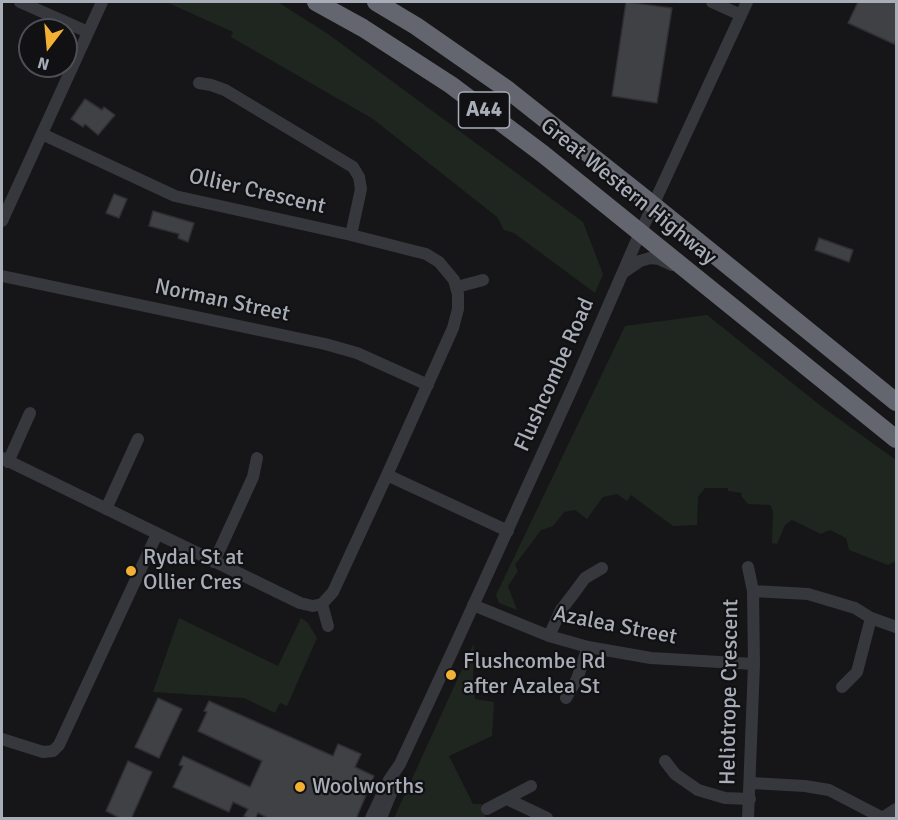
<!DOCTYPE html>
<html>
<head>
<meta charset="utf-8">
<style>
  body { margin:0 }
  #map { position:relative; width:898px; height:820px; overflow:hidden; background:#161618; font-family:Signika,sans-serif }
  canvas { display:block }
  .frame { position:absolute; inset:0; border:3px solid #a8adb8; pointer-events:none }
  .north { position:absolute; left:18px; top:18px; width:60px; height:60px; box-sizing:border-box; background:#111113; border:2px solid #4d4f55; border-radius:50%; rotate:196deg; font-size:16px; font-weight:700; line-height:24px; text-align:center; color:#a8adb8 }
  .north::after { content:''; display:block; margin:auto; width:21px; height:27px; background:#f2b134; clip-path:polygon(50% 0,100% 100%,50% 72%,0 100%) }
</style>
</head>
<body>
<div id="map">
<canvas width="898" height="820"></canvas>
<div class="frame"></div>
<div class="north">N</div>
</div>
<script>
const c = document.querySelector('canvas').getContext('2d');
c.lineJoin = 'round';
function paint(path, color) { c.fillStyle = color; c.fill(path, 'evenodd'); }
const poly = rows => new Path2D(rows.map(r => 'M' + r).join(''));
function trace(path, color, width, dash) { c.strokeStyle = color; c.lineWidth = width; c.lineCap = dash ? 'butt' : 'round'; c.setLineDash(dash || []); c.stroke(path); }
function drawText(font, color, halo, rows, align = 'center') {
  c.font = font + ' Signika,sans-serif'; c.lineWidth = 4.5; c.setLineDash([]); c.textBaseline = 'middle'; c.strokeStyle = halo; c.fillStyle = color; for (const [text, x, y, turn = 0] of rows) {
    c.save(); c.translate(x, y); c.rotate((+turn || 0) * Math.PI / 180); c.textAlign = isNaN(turn) ? turn : align; if (halo) c.strokeText(text, 0, 0); c.fillText(text, 0, 0); c.restore();
  }
}
paint(poly([
  [166,2,278,2,328,34,583,222,603,274,595,293,514,233,504,230,497,217,373,119,231,37,233,32],
  [707,315,821,406,896,460,896,561,888,565,849,550,846,538,830,530,821,534,792,520,785,525,777,544,772,543,773,511,770,505,748,504,741,496,742,493,728,491,728,488,705,488,698,497,697,525,673,526,631,495,627,501,617,494,603,497,587,519,575,510,564,512,553,526,541,530,515,565,518,571,508,586,517,610,499,603,496,595,625,326],
  [179,618,278,666,301,618,308,623,317,638,287,706,280,703,275,713,244,698,153,692],
  [474,643,473,679,475,699,494,702,492,736,449,756,473,804,481,804,486,818,394,818]
]), '#1e261f');
const building = poly([
  [626,2,672,8,657,103,612,96,626,2],
  [858,2,897,2,897,39,894,44,848,23,858,2],
  [85,99,102,110,104,107,115,115,98,135,85,124,83,127,71,119,85,99],
  [114,194,127,199,119,218,106,213,114,194],
  [153,211,194,223,188,242,178,238,179,234,149,226,153,211],
  [819,238,853,250,849,262,815,250,819,238],
  [158,698,182,709,159,758,135,747,158,698],
  [209,701,333,756,338,744,361,754,355,767,374,776,356,819,270,819,258,813,255,819,250,819,244,816,248,809,233,802,229,812,173,787,183,766,179,765,183,756,250,787,262,761,198,731,207,712,204,711,209,701],
  [128,761,152,772,131,819,122,819,106,811,128,761]
]);
paint(building, '#404145');
trace(building, '#303034', 1.5);
trace(poly([
  [20,2,88,32],
  [712,2,741,15],
  [199,83,211,85,225,90,353,167,359,177,361,189,351,235],
  [2,221,102,2],
  [624,272,640,261,650,258,659,259,672,265],
  [2,276,325,344,357,353,428,385],
  [457,287,483,280],
  [2,458,300,603,313,606,322,604,333,592,387,475,453,328,458,309,458,294,454,280,439,262,426,254,351,235,175,196,42,134],
  [8,462,30,413],
  [387,475,508,531],
  [106,509,138,439],
  [214,562,253,477,257,458],
  [748,567,753,591,754,664,748,818],
  [753,591,808,594,855,608,871,618,896,627],
  [322,604,328,626],
  [473,605,549,636,588,647,651,658,754,664],
  [549,636,561,610,574,593,585,578,602,568],
  [842,687,857,672,871,618],
  [566,698,577,679,588,647],
  [2,739,43,752,53,751,59,745,157,534],
  [665,761,675,774,698,790,725,798,750,799],
  [751,783,805,786,829,790,883,818],
  [507,799,547,818],
  [487,809,531,786],
  [371,818,389,780,400,764,452,652,575,382,636,242,747,2],
  [381,818,394,786],
  [882,818,896,809]
]), '#37383d', 12);
trace(poly([
  [316,2,363,28,451,85,543,154,896,439],
  [376,2,416,26,508,90,642,196,896,402]
]), '#63666e', 18);
for (const [x, y, r, color] of [
  [131,571,6,"#f2b134"],
  [451,675,6,"#f2b134"],
  [300,787,6,"#f2b134"]
]) { const dot = new Path2D(); dot.arc(x, y, r, 0, 2 * Math.PI); c.fillStyle = color; c.fill(dot); trace(dot, '#111113', 2); }
for (const [x, y, w] of [
  [484,110,51]
]) { const box = new Path2D(); box.roundRect(x - w / 2, y - 18, w, 36, 4.5); c.fillStyle = '#111113'; c.fill(box); trace(box, '#a8adb8', 1.5); }
drawText('bold 21px', '#a8adb8', null, [
  ["A44",484,110]
]);
drawText('22px', '#a8adb8', '#111113', [
  ["Ollier Crescent",257,192,13],
  ["Great Western Highway",628,192,39],
  ["Norman Street",222,301,12],
  ["Flushcombe Road",555,375,-66],
  ["Azalea Street",615,626,11],
  ["Heliotrope Crescent",730,692,-89]
]);
drawText('22px', '#a8adb8', '#111113', [
  ["Rydal St at",143,558],
  ["Ollier Cres",143,583],
  ["Flushcombe Rd",463,662],
  ["after Azalea St",463,687],
  ["Woolworths",312,787]
], 'left');
</script>
</body>
</html>
